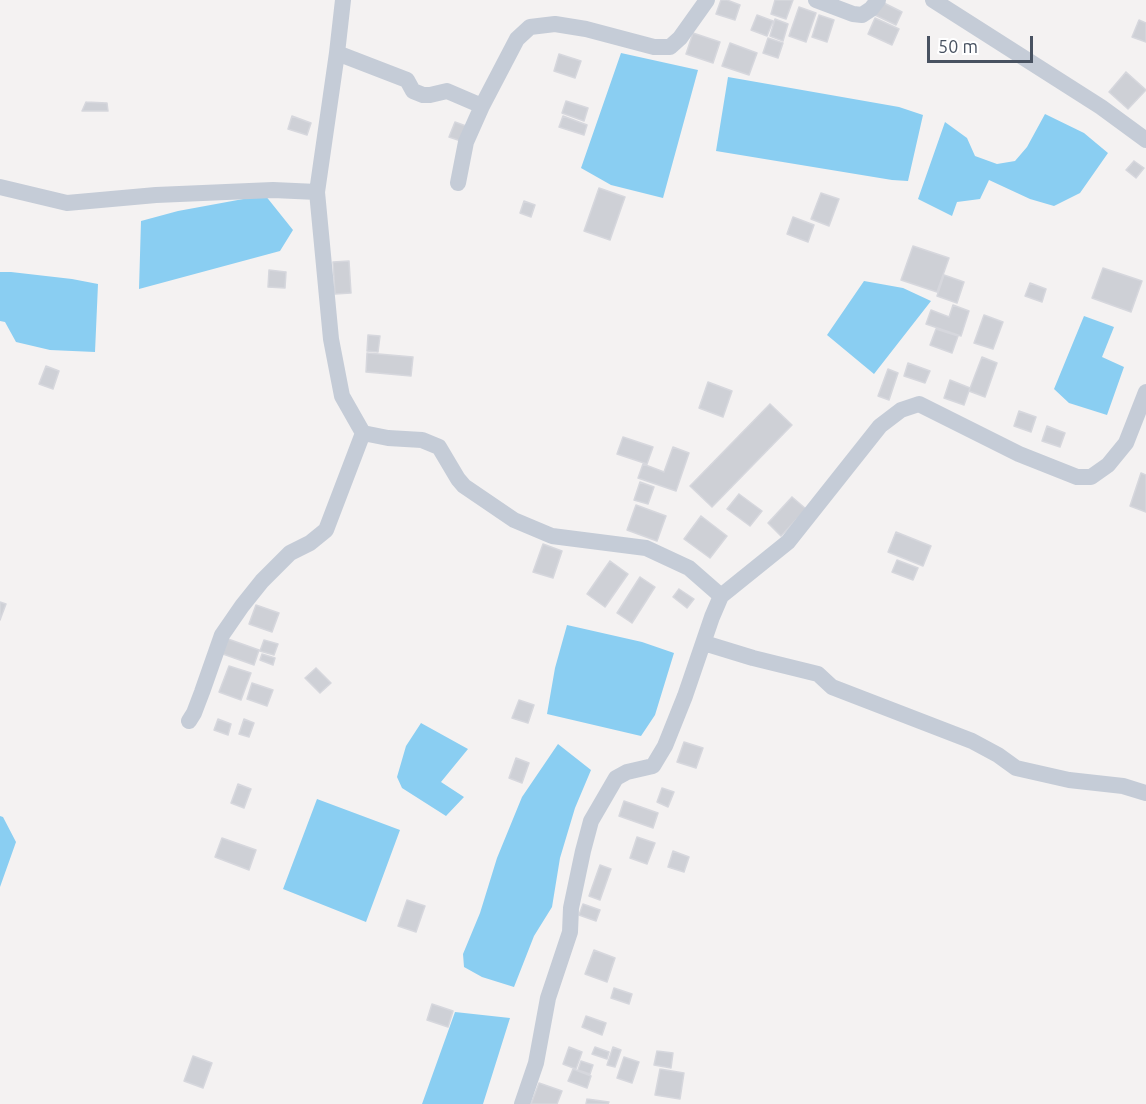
<!DOCTYPE html>
<html>
<head>
<meta charset="utf-8">
<style>
  body { margin:0 }
  #map { position:relative; width:1146px; height:1104px; overflow:hidden; background:#f4f2f2; font-family:Ubuntu,sans-serif }
  canvas { display:block }
  .scale { position:absolute; left:927px; top:36px; width:106px; height:27px; box-sizing:border-box; border:3px solid #485261; border-top:0; padding-left:8px; font-size:18px; line-height:21px; white-space:nowrap; color:#485261; -webkit-text-stroke:4px #fff; paint-order:stroke }
</style>
</head>
<body>
<div id="map">
<canvas width="1146" height="1104"></canvas>
<div class="scale">50 m</div>
</div>
<script>
const c = document.querySelector('canvas').getContext('2d');
c.lineJoin = 'round';
function paint(path, color) { c.fillStyle = color; c.fill(path, 'evenodd'); }
const poly = rows => new Path2D(rows.map(r => 'M' + r).join(''));
function trace(path, color, width, dash) { c.strokeStyle = color; c.lineWidth = width; c.lineCap = dash ? 'butt' : 'round'; c.setLineDash(dash || []); c.stroke(path); }
paint(poly([
  [621,53,698,70,663,198,611,185,581,168],
  [728,77,899,107,923,115,908,181,892,180,716,151],
  [1045,114,1084,133,1108,153,1080,193,1054,206,1030,199,989,180,980,199,957,202,952,216,918,199,945,122,967,138,975,156,997,164,1015,161,1027,147],
  [265,195,293,230,280,251,139,289,141,221,178,211],
  [0,272,11,272,72,279,98,284,95,352,50,350,16,342,5,322,0,321],
  [864,281,903,288,931,301,874,374,827,335],
  [1084,316,1114,327,1102,357,1124,367,1107,415,1069,403,1054,389],
  [567,625,642,642,674,653,655,715,641,736,547,714,555,668],
  [421,723,468,749,441,782,464,797,446,816,402,788,397,777,406,746],
  [558,744,591,770,575,808,560,858,552,907,534,936,514,987,482,977,464,967,463,954,480,913,497,858,522,797],
  [317,799,400,830,366,922,283,889],
  [0,816,3,817,16,842,0,887],
  [455,1012,510,1018,483,1104,422,1104]
]), '#8acef2');
const building = poly([
  [721,0,727,0,740,5,735,20,716,14,721,0],
  [775,0,793,0,786,19,771,14,775,0],
  [882,2,902,12,896,25,875,15,882,2],
  [799,7,816,13,806,42,789,36,799,7],
  [757,15,773,21,767,36,751,30,757,15],
  [819,15,834,20,827,42,812,37,819,15],
  [875,18,899,29,892,45,868,34,875,18],
  [775,19,788,24,783,41,770,36,775,19],
  [1139,20,1146,23,1146,42,1132,37,1139,20],
  [693,33,720,42,713,63,686,54,693,33],
  [768,38,783,43,778,58,763,53,768,38],
  [730,43,757,53,749,75,722,66,730,43],
  [559,54,581,61,575,78,554,71,559,54],
  [1126,72,1146,90,1128,109,1109,92,1126,72],
  [566,101,588,108,584,121,562,113,566,101],
  [86,102,107,103,108,111,82,111,86,102],
  [292,116,311,123,307,135,288,129,292,116],
  [563,116,587,125,584,135,559,127,563,116],
  [455,122,466,126,461,141,449,137,455,122],
  [1134,161,1144,168,1136,178,1126,170,1134,161],
  [599,188,625,197,610,240,584,231,599,188],
  [821,193,839,199,829,226,811,219,821,193],
  [524,201,535,205,531,217,520,213,524,201],
  [793,217,814,225,808,242,787,234,793,217],
  [913,246,949,258,937,292,901,280,913,246],
  [349,261,351,293,335,294,333,262,349,261],
  [1103,268,1142,281,1131,312,1092,298,1103,268],
  [269,270,286,272,285,288,268,287,269,270],
  [944,275,964,282,957,303,937,296,944,275],
  [1030,283,1046,289,1042,302,1025,296,1030,283],
  [953,305,969,311,961,336,926,324,931,310,949,317,953,305],
  [984,315,1003,322,993,349,974,343,984,315],
  [936,329,958,336,952,353,930,345,936,329],
  [368,335,380,336,378,352,367,351,368,335],
  [367,353,413,357,411,376,366,372,367,353],
  [982,357,997,363,985,397,969,391,982,357],
  [908,363,930,371,925,383,904,376,908,363],
  [46,366,59,371,53,389,39,384,46,366],
  [888,369,898,373,889,400,878,396,888,369],
  [950,380,970,388,964,405,944,398,950,380],
  [708,382,732,391,723,417,699,408,708,382],
  [770,404,792,425,712,507,690,486,770,404],
  [1019,411,1036,417,1031,432,1014,426,1019,411],
  [1047,426,1065,433,1060,447,1042,441,1047,426],
  [623,437,653,447,647,464,617,454,623,437],
  [673,447,689,453,676,491,638,478,643,464,664,472,673,447],
  [1141,473,1146,475,1146,512,1130,506,1141,473],
  [640,482,654,487,648,504,634,500,640,482],
  [739,494,762,511,750,526,727,509,739,494],
  [792,497,806,509,781,536,768,523,792,497],
  [636,505,666,516,657,541,627,530,636,505],
  [701,516,727,536,710,558,684,539,701,516],
  [896,532,931,546,923,566,888,552,896,532],
  [543,544,562,551,553,578,533,572,543,544],
  [897,560,918,568,913,580,892,572,897,560],
  [610,561,628,574,605,607,587,594,610,561],
  [640,577,655,587,632,623,617,613,640,577],
  [679,589,694,599,687,608,673,597,679,589],
  [0,602,6,604,0,620,0,602],
  [256,605,279,613,272,632,249,624,256,605],
  [228,639,259,650,254,665,223,654,228,639],
  [264,640,278,644,274,655,260,651,264,640],
  [262,654,275,658,273,665,260,660,262,654],
  [229,666,251,673,241,700,219,692,229,666],
  [316,668,331,683,320,693,305,678,316,668],
  [252,683,273,690,267,706,247,699,252,683],
  [519,700,534,705,528,723,512,718,519,700],
  [218,719,231,724,228,735,214,730,218,719],
  [244,719,254,723,249,737,239,734,244,719],
  [684,742,703,748,696,768,677,762,684,742],
  [516,758,529,763,522,783,509,778,516,758],
  [238,784,251,789,244,808,231,803,238,784],
  [662,788,674,792,668,807,657,802,662,788],
  [624,801,658,813,653,828,619,816,624,801],
  [637,837,655,843,647,864,630,858,637,837],
  [222,838,256,850,249,870,215,857,222,838],
  [673,851,689,857,684,872,668,867,673,851],
  [600,865,611,869,600,900,589,896,600,865],
  [407,900,425,906,416,932,398,926,407,900],
  [583,904,600,910,596,921,579,915,583,904],
  [594,950,615,958,607,982,585,974,594,950],
  [614,988,632,994,629,1004,611,998,614,988],
  [432,1004,453,1011,448,1027,427,1020,432,1004],
  [586,1016,606,1023,602,1035,582,1027,586,1016],
  [569,1047,582,1052,576,1069,563,1064,569,1047],
  [595,1047,609,1052,607,1059,592,1054,595,1047],
  [613,1047,621,1050,615,1067,607,1065,613,1047],
  [657,1051,673,1053,671,1068,654,1065,657,1051],
  [193,1056,212,1063,203,1088,184,1081,193,1056],
  [624,1057,639,1062,632,1083,617,1078,624,1057],
  [581,1061,593,1065,590,1074,578,1070,581,1061],
  [573,1069,591,1076,587,1088,568,1081,573,1069],
  [660,1069,684,1073,680,1099,655,1095,660,1069],
  [539,1083,562,1091,557,1104,531,1104,539,1083],
  [587,1099,609,1102,608,1104,586,1104,587,1099]
]);
paint(building, '#ced0d6');
trace(building, '#d6d7dd', 1.5);
trace(poly([
  [343,0,337,53,317,192,331,339,342,396,363,433,388,438,422,440,439,447,458,479,464,486,514,520,552,536,646,548,689,568,721,596,712,617,685,696,665,746,653,766,627,772,616,778,591,821,583,851,571,908,570,932,548,998,536,1063,522,1104],
  [816,0,853,14,862,15,871,9,878,0],
  [933,0,1101,107,1146,140],
  [337,53,407,80,413,91,423,95,430,95,447,91,482,106,517,39,530,27,555,24,586,29,654,47,670,47,680,38,707,0],
  [458,183,466,142,482,106],
  [0,187,67,203,156,195,273,190,317,192],
  [721,596,788,542,880,426,901,410,919,404,1019,454,1077,477,1091,477,1108,465,1126,443,1146,392],
  [704,643,753,658,818,674,832,687,972,741,998,755,1016,768,1069,780,1123,786,1146,793],
  [189,721,194,713,202,692,222,635,242,606,262,581,290,553,310,543,326,530,363,433]
]), '#c5ccd7', 16);
</script>
</body>
</html>
